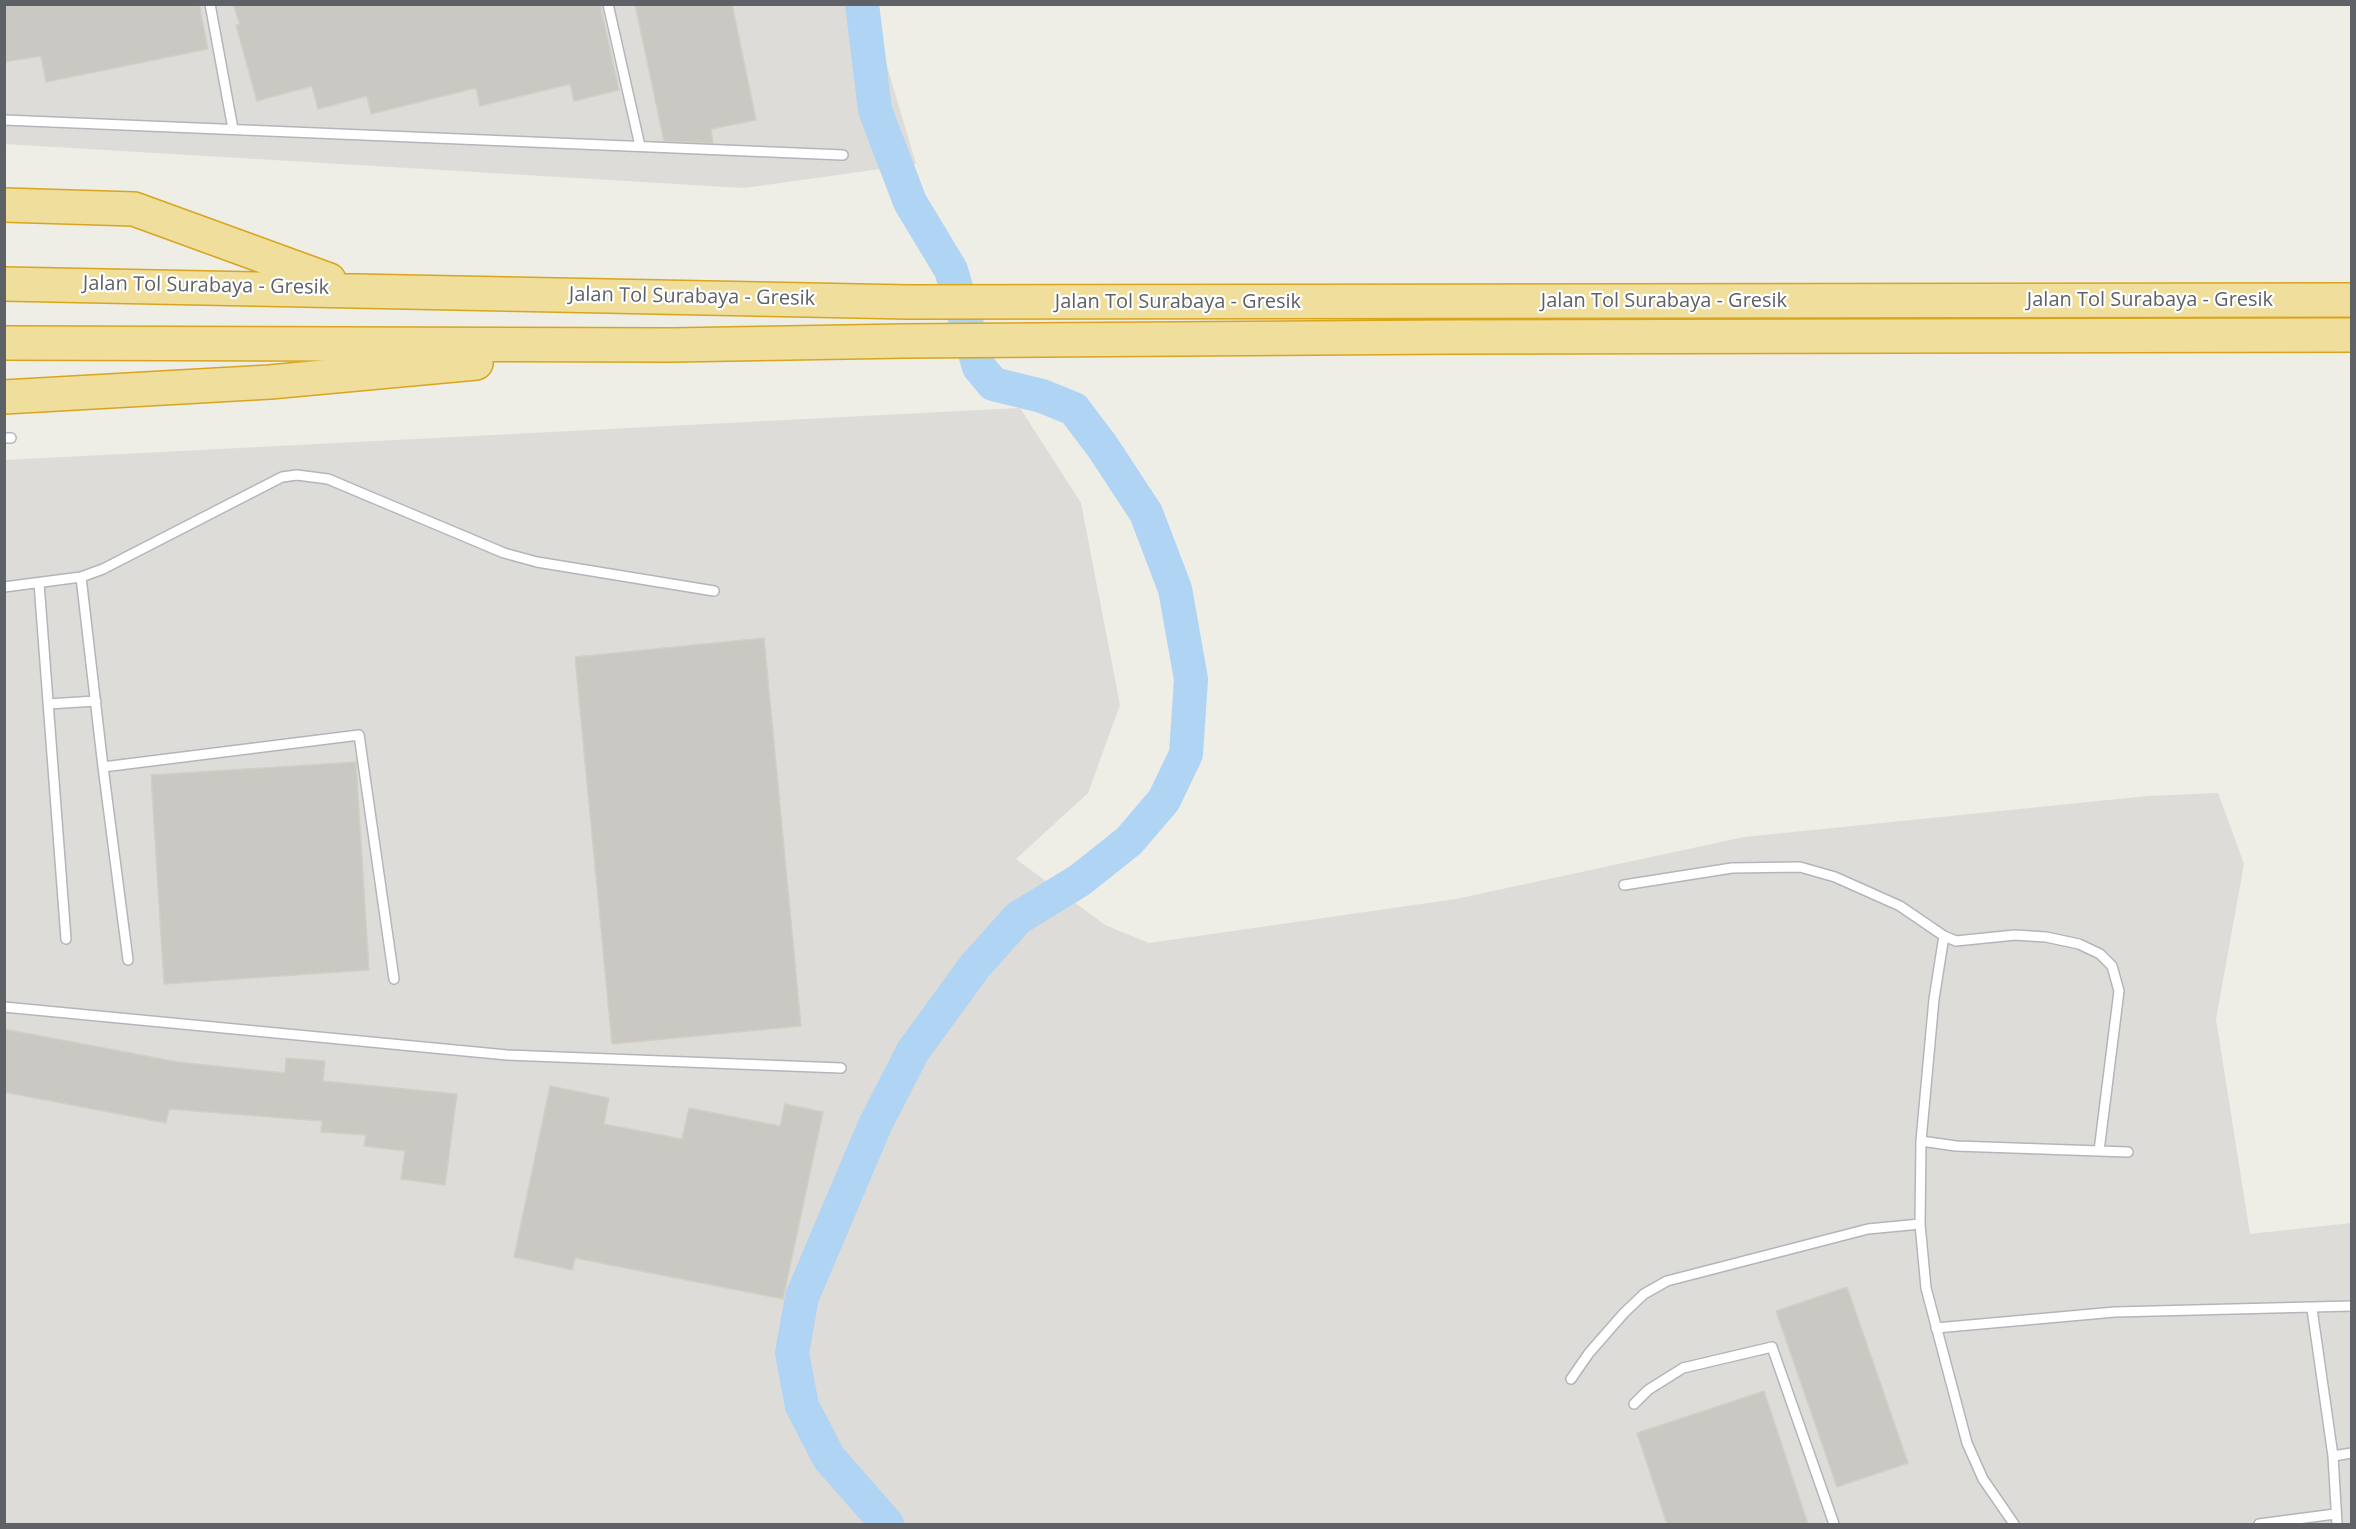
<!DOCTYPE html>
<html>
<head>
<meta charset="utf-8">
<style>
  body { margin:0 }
  #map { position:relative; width:2356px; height:1529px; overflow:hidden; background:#eeede6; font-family:"Open Sans",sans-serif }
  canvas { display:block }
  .frame { position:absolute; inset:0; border:6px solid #5e6165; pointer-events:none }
</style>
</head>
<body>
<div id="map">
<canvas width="2356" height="1529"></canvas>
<div class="frame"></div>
</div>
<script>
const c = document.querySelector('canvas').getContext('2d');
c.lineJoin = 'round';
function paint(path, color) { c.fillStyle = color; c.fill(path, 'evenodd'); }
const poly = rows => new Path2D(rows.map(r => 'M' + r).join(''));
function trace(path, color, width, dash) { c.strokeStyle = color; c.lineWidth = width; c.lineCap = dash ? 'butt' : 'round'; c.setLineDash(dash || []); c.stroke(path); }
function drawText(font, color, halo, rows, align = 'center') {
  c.font = font + ' "Open Sans",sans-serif'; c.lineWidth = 4.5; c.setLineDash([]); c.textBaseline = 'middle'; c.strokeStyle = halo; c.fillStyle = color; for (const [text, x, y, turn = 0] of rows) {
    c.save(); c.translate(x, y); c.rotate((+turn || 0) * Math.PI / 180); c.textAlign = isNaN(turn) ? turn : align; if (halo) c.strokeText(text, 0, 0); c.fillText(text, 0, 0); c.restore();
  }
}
paint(poly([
  [4,5,869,5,916,164,744,188,5,144],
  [1020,408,1081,503,1120,705,1088,793,1016,859,1105,925,1149,943,1456,899,1744,837,2148,796,2218,793,2244,864,2216,1019,2250,1234,2351,1223,2351,1524,5,1524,5,460]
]), '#dddcd8');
trace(poly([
  [862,4,875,110,910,202,951,270,979,367,993,384,1042,396,1074,409,1102,446,1146,513,1175,589,1191,679,1186,754,1164,800,1129,841,1080,880,1018,918,975,966,913,1051,875,1125,802,1297,792,1353,802,1406,829,1458,887,1524]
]), '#b0d4f4', 34);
const building = poly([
  [4,4,199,4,208,49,46,82,41,56,4,62,4,4],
  [233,4,600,4,619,90,574,101,570,84,480,106,476,88,371,114,367,96,318,109,312,86,257,101,236,25,240,24,233,4],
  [635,4,732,4,756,120,711,129,713,143,664,141,635,4],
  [764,638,801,1026,612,1044,575,657,764,638],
  [356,762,369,970,164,984,151,775,356,762],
  [4,1029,178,1062,225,1067,285,1073,286,1058,325,1061,323,1081,457,1094,445,1185,401,1179,405,1151,364,1146,366,1135,321,1132,322,1121,169,1109,166,1123,4,1092,4,1029],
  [550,1086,609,1098,604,1124,682,1139,689,1108,780,1126,785,1104,823,1112,783,1299,575,1258,572,1270,514,1257,550,1086],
  [1847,1287,1908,1463,1837,1487,1776,1311,1847,1287],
  [1764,1391,1808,1524,1667,1524,1637,1433,1764,1391]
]);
paint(building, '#cac8c3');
trace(building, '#d2cfc5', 1.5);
const service = poly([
  [210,4,233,129],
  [608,4,640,146],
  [4,120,843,155],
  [4,438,11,438],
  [81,577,103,767,359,735,394,979],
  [39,583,66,939],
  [4,587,81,577,103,569,282,477,297,475,328,479,504,553,537,562,714,591],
  [48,704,96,701],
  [103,767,128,960],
  [1624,885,1732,868,1800,867,1835,877,1900,906,1944,936,1956,941,2015,935,2046,937,2079,944,2100,954,2112,966,2119,991,2099,1151],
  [4,1007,507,1055,841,1068],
  [1921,1141,1934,999,1944,936],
  [2312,1309,2333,1456,2337,1524],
  [1936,1328,2115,1312,2352,1306],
  [1571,1379,1589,1353,1624,1313,1644,1294,1667,1281,1868,1229,1920,1224],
  [1634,1404,1648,1390,1683,1368,1772,1347,1834,1524],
  [2333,1456,2352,1453],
  [2014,1524,1983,1479,1967,1443,1926,1288,1920,1224,1921,1141,1956,1146,2128,1152],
  [2259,1524,2335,1514]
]);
const motorway = poly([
  [4,205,134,209,329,280],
  [4,284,908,302,2352,300],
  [4,343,672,345,904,341,1452,337,2352,335],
  [4,397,270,382,476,363]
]);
trace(service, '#b3b6b9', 12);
trace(motorway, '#d8a51d', 36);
trace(service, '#fff', 9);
trace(motorway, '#f0de9c', 33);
drawText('20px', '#5e6165', '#fff', [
  ["Jalan Tol Surabaya - Gresik",206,286,1],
  ["Jalan Tol Surabaya - Gresik",692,297,1],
  ["Jalan Tol Surabaya - Gresik",2150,300],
  ["Jalan Tol Surabaya - Gresik",1664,301],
  ["Jalan Tol Surabaya - Gresik",1178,302]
]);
</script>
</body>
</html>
